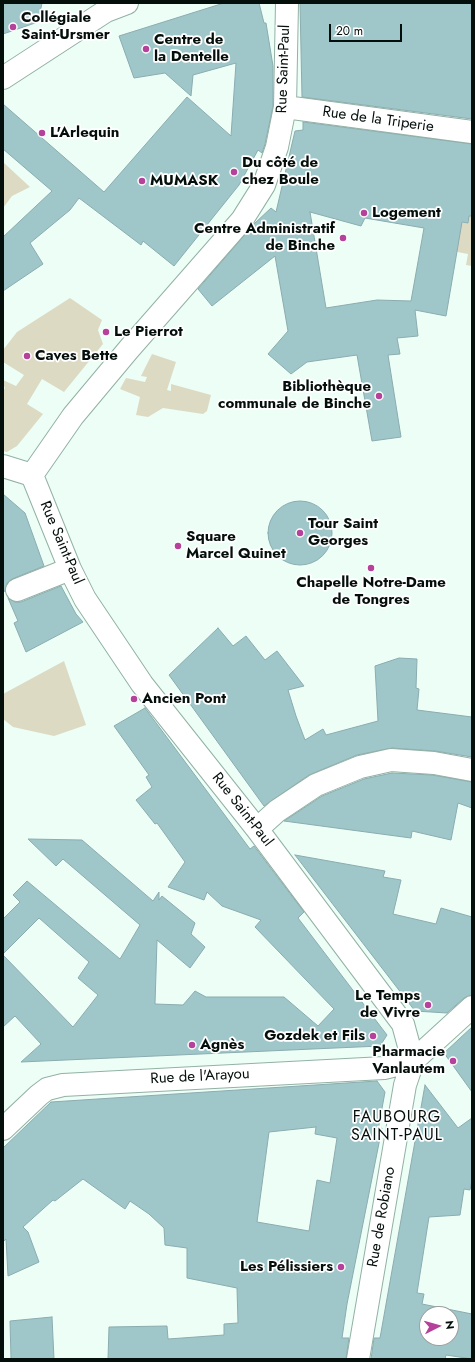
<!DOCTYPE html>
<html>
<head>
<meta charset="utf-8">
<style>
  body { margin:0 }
  #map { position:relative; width:475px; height:1362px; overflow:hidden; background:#ecfef6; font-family:Jost,sans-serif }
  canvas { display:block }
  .frame { position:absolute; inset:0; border:4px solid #040e0a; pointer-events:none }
  .north { position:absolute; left:419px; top:1306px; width:40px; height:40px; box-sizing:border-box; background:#fff; border:1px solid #9b9f9d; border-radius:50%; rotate:84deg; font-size:11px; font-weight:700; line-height:16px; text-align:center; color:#040e0a }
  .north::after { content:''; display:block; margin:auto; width:14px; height:18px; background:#b5419b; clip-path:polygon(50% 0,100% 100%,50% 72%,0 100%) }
  .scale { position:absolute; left:329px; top:24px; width:73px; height:18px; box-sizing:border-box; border:2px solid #040e0a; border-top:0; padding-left:5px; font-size:12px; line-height:14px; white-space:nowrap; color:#040e0a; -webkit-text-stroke:3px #fff; paint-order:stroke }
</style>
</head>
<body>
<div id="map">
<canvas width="475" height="1362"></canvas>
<div class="frame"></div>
<div class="north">N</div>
<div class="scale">20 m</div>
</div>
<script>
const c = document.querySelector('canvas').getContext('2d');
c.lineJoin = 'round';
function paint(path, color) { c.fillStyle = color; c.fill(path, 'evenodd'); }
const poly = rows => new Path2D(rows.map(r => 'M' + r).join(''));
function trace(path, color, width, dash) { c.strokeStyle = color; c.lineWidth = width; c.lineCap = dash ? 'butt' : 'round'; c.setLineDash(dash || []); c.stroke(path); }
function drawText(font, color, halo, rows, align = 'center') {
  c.font = font + ' Jost,sans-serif'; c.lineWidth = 3.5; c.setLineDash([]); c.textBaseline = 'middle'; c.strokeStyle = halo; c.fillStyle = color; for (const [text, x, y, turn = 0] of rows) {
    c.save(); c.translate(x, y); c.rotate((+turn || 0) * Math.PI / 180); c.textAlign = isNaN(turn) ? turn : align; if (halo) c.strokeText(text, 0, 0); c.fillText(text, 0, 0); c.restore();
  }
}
paint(poly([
  [3,162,30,187,12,196,3,208],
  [469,216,472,216,472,266,466,265,468,254,436,248,456,222,468,223],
  [70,298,102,320,98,330,103,344,64,392,42,379,27,404,43,414,17,446,7,452,3,451,3,393,5,387,3,386,3,380,16,386,24,375,3,362,3,350,17,332],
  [152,354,176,362,167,390,171,391,171,384,211,395,207,411,203,414,163,408,148,417,136,415,140,397,120,389,126,378,145,382,147,377,141,376],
  [64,661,86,725,54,736,13,727,3,719,3,694]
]), '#dddac4');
const building = poly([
  [3,3,42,3,38,22,3,34,3,3],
  [224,3,259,3,264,23,266,23,273,66,273,106,265,144,262,153,258,150,239,185,174,266,143,241,141,245,79,198,70,210,30,243,43,264,3,291,3,237,52,191,3,149,3,104,104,192,187,97,231,136,236,63,193,75,191,96,165,73,134,78,119,36,224,3],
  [300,3,472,3,472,119,302,97,300,3],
  [303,122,472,144,472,216,469,216,468,223,462,222,446,316,415,310,418,336,397,338,400,354,388,355,401,437,372,441,357,355,307,362,291,374,268,354,288,331,275,256,212,306,198,289,255,223,271,208,276,212,295,131,303,130,303,122],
  [310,212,361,226,365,218,424,228,411,301,377,300,326,308,310,212],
  [3,494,25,513,44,566,12,579,7,583,5,592,3,588,3,494],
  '268 533a32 32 0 1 1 64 0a32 32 0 1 1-64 0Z',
  [61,586,76,614,83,622,26,652,14,623,18,621,8,598,15,602,21,602,61,586],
  [218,628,233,646,246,636,265,660,277,651,304,686,288,690,296,716,305,740,323,729,326,735,378,721,375,666,399,658,417,659,416,688,419,689,417,710,472,717,472,757,435,751,392,748,357,755,309,775,264,806,169,675,218,628],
  [145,708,250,849,254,846,304,912,298,918,387,1035,380,1046,21,1062,41,1044,15,1016,3,1027,3,955,73,1027,98,995,78,978,89,962,39,918,3,954,3,919,20,902,13,895,27,881,120,959,140,925,63,859,56,866,28,839,82,840,153,901,159,892,159,900,162,896,195,923,191,934,205,947,190,968,157,940,155,1004,183,1005,195,991,206,997,284,997,318,1026,334,1009,255,927,261,920,222,906,207,892,204,900,168,887,185,862,157,823,155,824,136,800,152,787,146,777,149,775,114,726,145,708],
  [392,773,432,775,472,782,472,808,458,803,451,840,412,831,411,838,284,821,322,796,364,779,392,773],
  [295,855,385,871,383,877,401,880,393,914,436,924,441,908,472,917,472,995,464,998,447,1013,415,1011,295,855],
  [472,1027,472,1092,444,1053,472,1027],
  [377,1081,385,1092,378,1130,382,1128,347,1304,342,1338,349,1338,346,1359,108,1359,109,1327,167,1326,168,1339,224,1335,224,1324,238,1323,237,1288,187,1278,187,1248,165,1245,164,1228,149,1214,130,1201,125,1209,83,1179,55,1201,53,1200,23,1227,28,1232,39,1262,8,1276,6,1239,3,1242,3,1148,51,1102,377,1081],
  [316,1127,315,1134,337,1138,330,1183,317,1180,309,1231,257,1222,269,1132,316,1127],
  [425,1085,458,1128,472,1118,472,1180,470,1190,464,1189,460,1215,429,1217,417,1293,424,1294,422,1304,472,1314,472,1359,446,1355,445,1359,371,1359,374,1338,380,1338,425,1085],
  [427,1314,451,1314,451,1338,427,1338,427,1314],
  [52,1317,54,1359,11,1359,10,1321,52,1317]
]);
paint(building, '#9fc7ca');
trace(building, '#8bacaf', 1);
const minor = poly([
  [3,78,106,11,127,3],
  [285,107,472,132],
  [3,466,32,475],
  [32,475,70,569,85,599,142,684,257,829,403,1024,413,1061],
  [32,475,73,416,129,349,242,220,264,185,277,147,285,107,287,3],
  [17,590,70,569],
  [257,829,277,811,316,785,360,767,391,760,434,763,472,770],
  [3,1129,39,1095,47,1089,63,1085,384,1068,413,1061],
  [358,1359,405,1085,413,1061,472,1007]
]);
trace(minor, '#93b1a5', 24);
trace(minor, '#fff', 22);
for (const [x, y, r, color] of [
  [13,27,4,"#b5419b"],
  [146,49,4,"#b5419b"],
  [42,133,4,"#b5419b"],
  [234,172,4,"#b5419b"],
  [142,181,4,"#b5419b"],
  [364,213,4,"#b5419b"],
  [343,238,4,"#b5419b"],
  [106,332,4,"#b5419b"],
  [27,356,4,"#b5419b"],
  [379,396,4,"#b5419b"],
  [300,533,4,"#b5419b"],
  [178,546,4,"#b5419b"],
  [371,568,4,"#b5419b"],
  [134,699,4,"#b5419b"],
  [428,1005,4,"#b5419b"],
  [373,1036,4,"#b5419b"],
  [192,1045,4,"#b5419b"],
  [453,1061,4,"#b5419b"],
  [341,1267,4,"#b5419b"]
]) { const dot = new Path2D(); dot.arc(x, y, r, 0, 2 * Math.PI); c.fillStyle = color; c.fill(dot); trace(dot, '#fff', 1.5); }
drawText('bold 15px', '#040e0a', '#fff', [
  ["Collégiale",21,18],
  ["Saint-Ursmer",21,35],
  ["Centre de",154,40],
  ["la Dentelle",154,57],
  ["L'Arlequin",50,133],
  ["Du côté de",242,163],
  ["chez Boule",242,180],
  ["MUMASK",150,181],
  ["Logement",372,213],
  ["Centre Administratif",335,229,"right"],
  ["de Binche",335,246,"right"],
  ["Le Pierrot",114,332],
  ["Caves Bette",35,356],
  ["Bibliothèque",371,387,"right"],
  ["communale de Binche",371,404,"right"],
  ["Tour Saint",308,524],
  ["Georges",308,541],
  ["Square",186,537],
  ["Marcel Quinet",186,554],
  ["Chapelle Notre-Dame",371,583,"center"],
  ["de Tongres",371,600,"center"],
  ["Ancien Pont",142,699],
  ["Le Temps",420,996,"right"],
  ["de Vivre",420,1013,"right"],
  ["Gozdek et Fils",365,1036,"right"],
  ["Agnès",200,1045],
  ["Pharmacie",445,1052,"right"],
  ["Vanlautem",445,1069,"right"],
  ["Les Pélissiers",333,1267,"right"]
], 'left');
drawText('15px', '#040e0a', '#fff', [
  ["Rue Saint-Paul",284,69,-88],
  ["Rue de la Triperie",378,120,8],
  ["Rue Saint-Paul",61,543,67],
  ["Rue Saint-Paul",242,810,52],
  ["Rue de l'Arayou",200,1077,-3],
  ["Rue de Robiano",382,1217,-80]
]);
c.letterSpacing = '1px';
drawText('16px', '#040e0a', '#fff', [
  ["FAUBOURG",397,1118],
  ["SAINT-PAUL",397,1136]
]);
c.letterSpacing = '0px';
</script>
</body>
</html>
